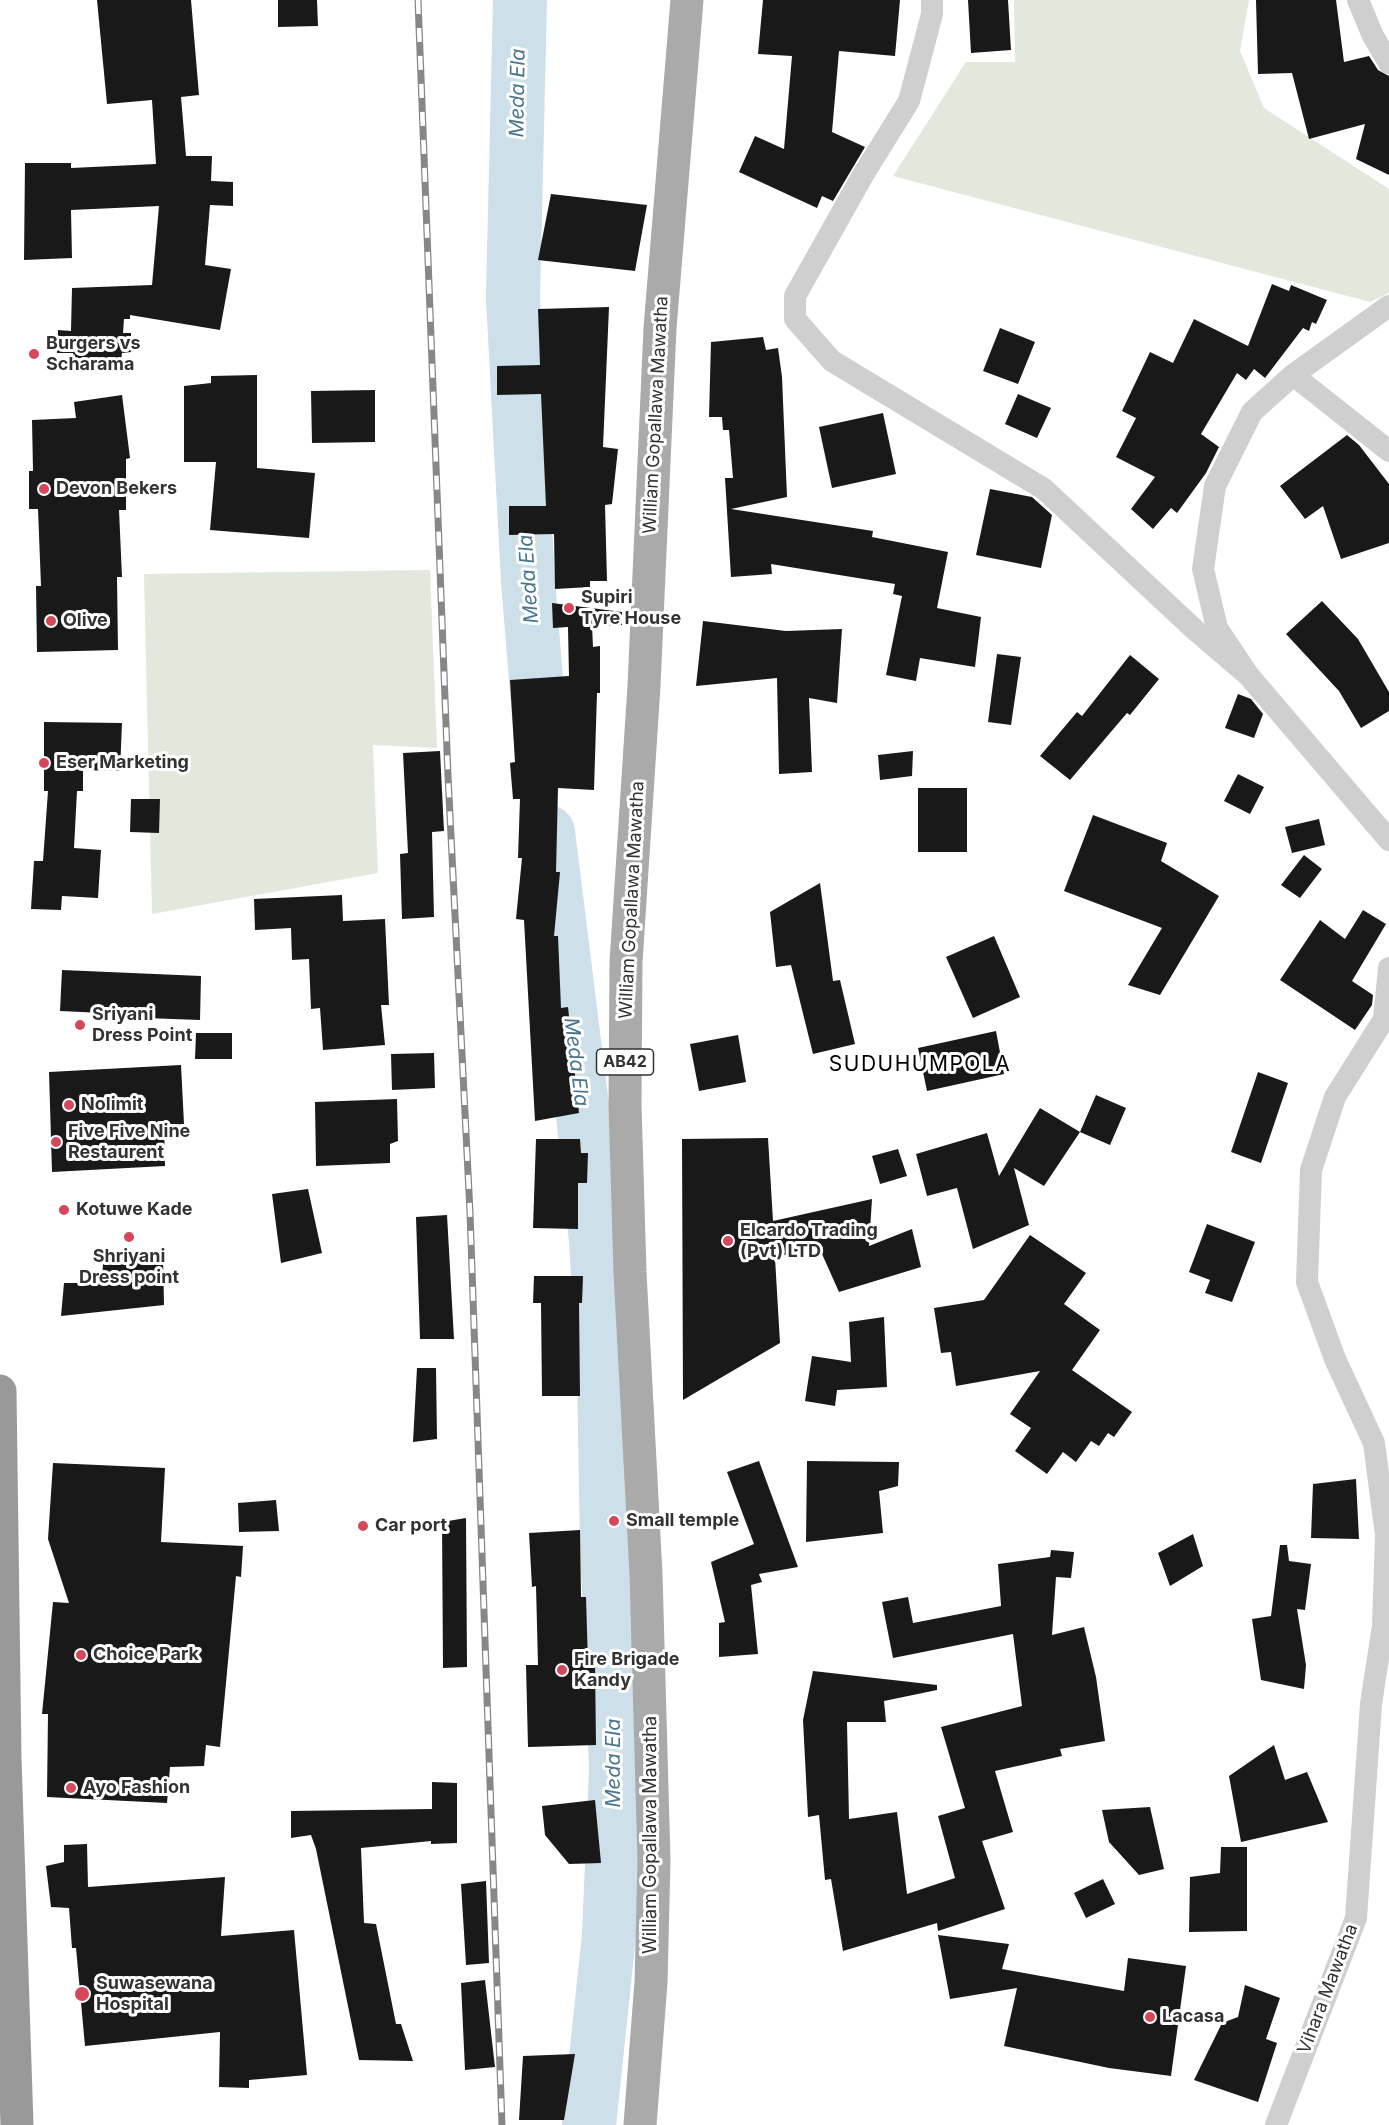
<!DOCTYPE html>
<html>
<head>
<meta charset="utf-8">
<style>
  body { margin:0 }
  canvas { display:block; background:#fff }
</style>
</head>
<body>
<canvas width="1389" height="2125"></canvas>
<script>
const c = document.querySelector('canvas').getContext('2d');
c.lineJoin = 'round';
function paint(path, color) { c.fillStyle = color; c.fill(path, 'evenodd'); }
const poly = rows => new Path2D(rows.map(r => 'M' + r).join(''));
function trace(path, color, width, dash) { c.strokeStyle = color; c.lineWidth = width; c.lineCap = dash ? 'butt' : 'round'; c.setLineDash(dash || []); c.stroke(path); }
function drawText(font, color, halo, rows, align = 'center') {
  c.font = font + ' Inter,sans-serif'; c.lineWidth = 6; c.setLineDash([]); c.textBaseline = 'middle'; c.strokeStyle = halo; c.fillStyle = color; for (const [text, x, y, turn = 0] of rows) {
    c.save(); c.translate(x, y); c.rotate((+turn || 0) * Math.PI / 180); c.textAlign = isNaN(turn) ? turn : align; if (halo) c.strokeText(text, 0, 0); c.fillText(text, 0, 0); c.restore();
  }
}
paint(poly([
  [1014,0,1249,0,1240,51,1264,108,1389,189,1389,293,1370,302,893,176,966,62,1015,62],
  [430,570,437,748,373,745,378,873,152,914,144,574]
]), '#e2e8dc');
trace(poly([
  [520,0,513,298,528,581,542,753],
  [548,832,583,1114,596,1241,604,1371,607,1545,616,1769,609,1935,589,2125]
]), '#cddfe8', 54);
paint(poly([
  [97,0,191,0,199,95,181,97,186,156,212,156,211,181,233,182,233,206,210,205,205,265,231,269,220,330,130,315,130,319,124,319,123,333,131,333,131,352,122,353,120,368,80,363,81,358,73,358,73,353,57,353,58,330,71,331,72,288,152,285,159,206,71,210,72,258,24,260,25,163,71,163,71,168,156,164,152,100,107,104],
  [278,0,317,0,318,26,278,27],
  [763,0,900,0,895,56,839,51,832,132,865,147,833,201,822,196,817,208,739,172,755,136,784,149,792,56,758,54],
  [968,0,1008,0,1011,50,971,53],
  [1256,0,1336,0,1344,62,1369,56,1378,70,1389,76,1389,175,1356,159,1365,124,1309,139,1292,73,1258,74],
  [551,194,647,205,635,271,538,260],
  [1272,284,1289,291,1291,285,1327,300,1316,324,1312,322,1309,331,1303,328,1265,378,1254,369,1246,380,1237,373,1201,434,1219,447,1206,473,1177,513,1171,508,1153,529,1131,509,1155,477,1116,457,1136,418,1122,411,1150,352,1173,363,1194,319,1248,346],
  [609,307,603,447,618,449,612,504,605,505,607,581,590,581,590,587,555,589,554,534,509,535,509,506,546,506,541,394,497,395,497,366,540,365,538,309],
  [1000,328,1035,342,1018,384,983,371],
  [763,337,766,350,778,348,782,377,787,497,731,509,873,531,872,537,948,552,937,608,981,617,975,667,920,658,916,681,886,675,902,596,893,594,895,584,771,564,772,574,731,577,725,478,733,478,729,430,723,430,722,417,709,417,711,342],
  [257,375,257,468,315,473,309,538,210,530,216,462,184,462,184,386,211,383,211,376],
  [375,390,375,442,312,443,311,391],
  [1018,394,1051,408,1037,438,1005,424],
  [122,395,130,458,126,459,126,510,119,510,122,577,117,577,118,650,37,652,36,586,41,586,38,509,29,509,29,471,33,471,32,420,76,418,74,402],
  [883,413,896,474,832,488,819,427],
  [1347,435,1359,445,1389,484,1389,543,1341,559,1323,506,1305,519,1280,486],
  [990,489,1032,497,1052,515,1041,568,976,555],
  [1322,601,1358,639,1389,692,1389,711,1361,728,1339,691,1286,634],
  [552,603,622,612,622,625,592,626,593,647,600,646,600,693,597,693,594,790,558,788,556,872,560,872,554,936,558,936,561,1008,568,1007,579,1113,535,1121,524,920,516,919,522,858,518,858,520,799,513,799,510,763,515,762,510,680,569,676,568,627,553,628],
  [703,621,786,631,842,629,837,703,809,698,812,772,779,774,777,678,696,686],
  [997,654,1021,657,1011,725,988,722],
  [1130,655,1159,679,1130,715,1127,713,1070,780,1040,756,1077,712,1082,716],
  [1238,694,1251,699,1263,714,1254,738,1225,728],
  [44,722,122,723,120,771,83,770,83,791,77,791,74,848,101,850,98,898,62,896,61,910,31,909,34,861,43,861,48,791,44,791],
  [440,751,444,831,432,832,434,917,402,919,400,854,408,853,403,753],
  [913,751,912,776,880,780,878,755],
  [1238,774,1264,787,1250,814,1224,801],
  [918,788,967,788,967,852,918,852],
  [131,799,160,799,159,833,130,832],
  [1093,815,1167,843,1161,861,1219,896,1160,995,1128,985,1162,928,1064,891],
  [1319,819,1325,845,1292,853,1285,827],
  [1304,855,1322,869,1300,898,1281,885],
  [820,883,833,981,840,980,855,1044,813,1054,791,965,776,967,770,912],
  [342,895,343,921,385,919,389,1005,381,1005,385,1045,323,1050,320,1008,311,1009,309,959,292,960,291,928,255,930,254,899],
  [1363,910,1386,924,1352,981,1373,995,1372,1005,1355,1030,1280,980,1320,920,1345,939],
  [994,936,1020,997,973,1018,946,957],
  [62,970,201,976,200,1020,145,1018,146,1015,60,1011],
  [996,1031,1004,1074,927,1091,918,1048],
  [196,1033,232,1033,232,1059,195,1059],
  [738,1035,746,1082,699,1091,690,1044],
  [434,1053,435,1088,392,1090,391,1054],
  [181,1065,184,1124,164,1125,165,1166,52,1172,49,1072],
  [1258,1072,1288,1083,1261,1163,1231,1152],
  [1096,1095,1126,1108,1110,1145,1080,1132],
  [397,1099,398,1141,390,1144,390,1163,316,1166,315,1102],
  [1040,1108,1080,1132,1044,1186,1014,1168,1029,1225,973,1249,957,1188,927,1196,916,1154,987,1133,999,1176],
  [768,1138,773,1221,872,1199,869,1246,912,1229,921,1267,839,1292,818,1245,775,1258,780,1343,683,1400,682,1139],
  [536,1139,580,1139,581,1153,588,1153,587,1183,578,1183,578,1229,533,1228],
  [898,1149,907,1176,880,1184,872,1156],
  [308,1189,322,1253,281,1263,272,1194],
  [447,1215,454,1339,420,1339,416,1217],
  [1207,1224,1255,1242,1232,1302,1205,1293,1210,1280,1189,1272],
  [1030,1235,1086,1273,1064,1304,1100,1330,1072,1370,1132,1412,1114,1437,1108,1433,1099,1446,1091,1441,1076,1462,1063,1452,1047,1474,1015,1451,1031,1428,1010,1414,1040,1371,956,1386,951,1352,941,1353,934,1308,984,1300],
  [163,1257,164,1305,61,1316,64,1283,102,1283,103,1263],
  [534,1276,583,1276,582,1303,579,1303,580,1396,542,1396,541,1303,533,1303],
  [884,1317,887,1387,837,1390,835,1406,805,1401,812,1356,851,1362,849,1322],
  [417,1368,436,1368,437,1439,413,1442],
  [759,1461,798,1567,759,1574,762,1582,751,1585,758,1654,719,1657,719,1623,725,1622,711,1562,754,1544,727,1472],
  [807,1461,899,1462,898,1486,879,1491,883,1533,806,1542],
  [53,1463,165,1468,161,1542,243,1546,241,1577,236,1576,220,1747,206,1745,204,1766,170,1767,167,1803,47,1797,48,1714,42,1714,53,1602,69,1603,48,1539],
  [1356,1479,1359,1539,1311,1538,1313,1484],
  [276,1500,279,1531,239,1532,238,1503],
  [466,1518,467,1667,443,1668,442,1522],
  [580,1530,581,1597,586,1597,588,1663,595,1663,596,1745,528,1747,526,1665,538,1665,536,1586,532,1587,529,1533],
  [1193,1534,1203,1566,1170,1586,1158,1553],
  [1280,1545,1287,1545,1289,1561,1311,1564,1305,1610,1297,1609,1306,1665,1304,1689,1261,1680,1252,1619,1271,1616],
  [1051,1550,1074,1552,1071,1578,1056,1577,1052,1635,1084,1627,1096,1677,1105,1741,1060,1749,1062,1756,995,1771,1013,1832,982,1841,1005,1909,938,1931,937,1923,843,1951,831,1879,825,1880,819,1815,808,1817,803,1720,813,1671,937,1685,937,1690,884,1701,886,1722,847,1722,849,1819,897,1812,907,1894,955,1878,938,1816,965,1808,941,1727,1022,1706,1013,1634,893,1658,882,1602,908,1597,913,1623,1001,1606,998,1564,1050,1557],
  [1274,1745,1285,1780,1307,1772,1328,1822,1241,1842,1229,1776],
  [432,1782,457,1783,457,1843,431,1844,431,1841,361,1848,364,1923,376,1924,396,2024,401,2024,413,2061,359,2060,316,1849,311,1835,291,1838,291,1811,432,1809],
  [595,1800,601,1863,569,1864,545,1835,542,1806],
  [1150,1807,1164,1869,1139,1875,1109,1842,1102,1810],
  [87,1844,88,1887,225,1877,221,1936,294,1930,307,2075,249,2080,249,2088,219,2087,220,2032,85,2046,76,1948,72,1948,69,1908,51,1907,46,1866,64,1862,64,1845],
  [1221,1847,1247,1847,1247,1931,1189,1932,1190,1877,1220,1873],
  [1103,1879,1115,1904,1086,1918,1074,1893],
  [486,1881,489,1963,466,1965,461,1884],
  [938,1935,1009,1944,1002,1969,1124,1991,1128,1958,1186,1966,1171,2076,1109,2068,1004,2046,1017,1988,950,1999],
  [485,1980,495,2067,465,2070,461,1983],
  [1245,1985,1280,1998,1266,2039,1277,2043,1258,2102,1194,2080,1222,2023,1238,2017],
  [575,2054,564,2120,519,2120,523,2056]
]), '#191919');
trace(poly([
  [932,0,932,14,909,101,863,175,795,296,795,319,832,361,1044,489,1194,629,1249,676],
  [1358,0,1373,36,1389,63],
  [1389,306,1293,375,1252,412,1215,486,1203,569,1217,628,1249,676,1389,840],
  [1293,375,1389,451],
  [1276,2125,1356,1918,1371,1704,1383,1626,1386,1535,1374,1443,1335,1359,1307,1282,1311,1170,1335,1097,1384,1019,1389,968]
]), '#cfcfcf', 22);
trace(poly([
  [640,2125,651,1982,654,1860,646,1574,630,1272,625,1104,626,962,644,686,660,328,687,0]
]), '#aaa', 33);
trace(poly([
  [0,1391,5,1758,17,2125]
]), '#999', 33);
const rail = poly([
  [418,0,448,776,470,1212,502,2125]
]);
trace(rail, '#878787', 7);
trace(rail, '#fff', 4.5, [14]);
for (const [x, y, r, color] of [
  [34,354,6,"#d4485a"],
  [44,489,6,"#d4485a"],
  [569,608,6,"#d4485a"],
  [51,621,6,"#d4485a"],
  [44,763,6,"#d4485a"],
  [80,1025,6,"#d4485a"],
  [69,1105,6,"#d4485a"],
  [56,1142,6,"#d4485a"],
  [64,1210,6,"#d4485a"],
  [129,1237,6,"#d4485a"],
  [728,1241,6,"#d4485a"],
  [614,1521,6,"#d4485a"],
  [363,1526,6,"#d4485a"],
  [81,1655,6,"#d4485a"],
  [562,1670,6,"#d4485a"],
  [71,1788,6,"#d4485a"],
  [82,1994,8,"#d4485a"],
  [1150,2017,6,"#d4485a"]
]) { const dot = new Path2D(); dot.arc(x, y, r, 0, 2 * Math.PI); c.fillStyle = color; c.fill(dot); trace(dot, '#fff', 2); }
for (const [x, y, w] of [
  [625,1062,57]
]) { const box = new Path2D(); box.roundRect(x - w / 2, y - 13, w, 26, 4.5); c.fillStyle = '#fff'; c.fill(box); trace(box, '#323232', 1.5); }
drawText('bold 16px', '#323232', null, [
  ["AB42",625,1062]
]);
drawText('bold 18px', '#323232', '#fff', [
  ["Burgers vs",46,344],
  ["Scharama",46,365],
  ["Devon Bekers",56,489],
  ["Supiri",581,598],
  ["Tyre House",581,619],
  ["Olive",63,621],
  ["Eser Marketing",56,763],
  ["Sriyani",92,1015],
  ["Dress Point",92,1036],
  ["Nolimit",81,1105],
  ["Five Five Nine",68,1132],
  ["Restaurent",68,1153],
  ["Kotuwe Kade",76,1210],
  ["Elcardo Trading",740,1231],
  ["(Pvt) LTD",740,1252],
  ["Shriyani",129,1257,"center"],
  ["Dress point",129,1278,"center"],
  ["Small temple",626,1521],
  ["Car port",375,1526],
  ["Choice Park",93,1655],
  ["Fire Brigade",574,1660],
  ["Kandy",574,1681],
  ["Ayo Fashion",83,1788],
  ["Suwasewana",96,1984],
  ["Hospital",96,2005],
  ["Lacasa",1162,2017]
], 'left');
drawText('18px', '#323232', '#fff', [
  ["William Gopallawa Mawatha",656,415,-87],
  ["William Gopallawa Mawatha",632,900,-87],
  ["William Gopallawa Mawatha",651,1835,-90],
  ["Vihara Mawatha",1328,1989,-69]
]);
drawText('italic 20px', '#47758d', '#fff', [
  ["Meda Ela",518,93,-89],
  ["Meda Ela",529,579,-94],
  ["Meda Ela",576,1062,83],
  ["Meda Ela",614,1763,-90]
]);
c.letterSpacing = '1.5px';
drawText('21px', '#000', '#fff', [
  ["SUDUHUMPOLA",920,1065]
]);
c.letterSpacing = '0px';
</script>
</body>
</html>
